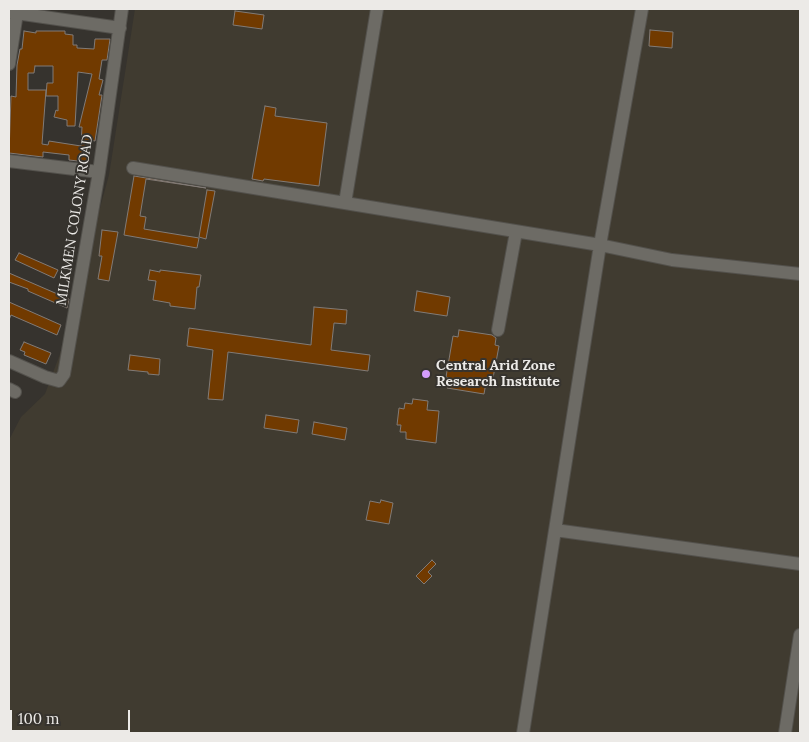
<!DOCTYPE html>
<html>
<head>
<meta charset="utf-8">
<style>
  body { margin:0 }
  #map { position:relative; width:809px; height:742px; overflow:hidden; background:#36332e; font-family:Lora,serif }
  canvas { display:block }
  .frame { position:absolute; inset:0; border:10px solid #eceae7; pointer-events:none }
  .scale { position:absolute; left:10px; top:710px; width:120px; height:22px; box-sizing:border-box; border:2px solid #eceae7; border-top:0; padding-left:6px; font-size:15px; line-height:18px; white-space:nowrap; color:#eceae7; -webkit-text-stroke:4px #36332e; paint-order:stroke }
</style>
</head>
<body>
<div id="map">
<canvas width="809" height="742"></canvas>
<div class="frame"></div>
<div class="scale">100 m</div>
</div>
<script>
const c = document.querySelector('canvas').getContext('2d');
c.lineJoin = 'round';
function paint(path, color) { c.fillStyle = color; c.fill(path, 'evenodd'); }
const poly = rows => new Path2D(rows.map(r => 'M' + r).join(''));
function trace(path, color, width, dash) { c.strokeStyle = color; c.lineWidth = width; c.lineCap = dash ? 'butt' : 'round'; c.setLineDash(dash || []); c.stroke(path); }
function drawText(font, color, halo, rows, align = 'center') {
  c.font = font + ' Lora,serif'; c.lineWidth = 4; c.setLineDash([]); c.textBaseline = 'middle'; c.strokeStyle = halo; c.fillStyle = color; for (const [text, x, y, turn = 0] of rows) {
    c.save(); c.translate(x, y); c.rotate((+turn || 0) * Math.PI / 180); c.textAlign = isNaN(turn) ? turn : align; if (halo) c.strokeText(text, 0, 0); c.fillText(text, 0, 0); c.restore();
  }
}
paint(poly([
  [135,9,800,9,800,733,9,733,9,440,21,417,45,394,60,354,109,175]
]), '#403b30');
const building = poly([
  [235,11,264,15,262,29,233,25,235,11],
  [650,30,673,32,672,48,649,46,650,30],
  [24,31,36,33,36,31,65,31,65,34,73,35,73,45,77,45,77,48,94,49,95,39,110,39,107,60,102,60,99,79,103,80,99,95,102,95,95,141,89,140,87,162,69,160,69,155,43,152,43,157,9,153,11,96,16,97,17,65,20,49,22,49,24,31],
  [35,66,53,66,53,83,47,83,46,96,58,96,58,111,56,110,54,117,67,120,67,126,75,126,78,72,92,74,79,127,82,127,81,146,49,141,48,145,42,144,46,90,28,90,28,73,34,73,35,66],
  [265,106,276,108,275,116,327,123,319,186,264,179,263,181,252,179,265,106],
  [134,176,206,188,146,179,140,216,146,217,144,229,199,238,197,248,124,235,134,176],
  [207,190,215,191,206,239,199,237,207,190],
  [102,230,118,232,109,281,98,279,102,256,99,256,102,230],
  [19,253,58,270,54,278,15,260,19,253],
  [150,270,160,272,160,270,201,275,199,287,197,287,195,309,170,306,170,303,153,300,156,281,148,280,150,270],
  [9,273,69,299,67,308,28,291,28,289,9,282,9,273],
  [417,291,450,297,447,316,414,311,417,291],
  [9,302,61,325,57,335,11,315,9,320,9,302],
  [314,307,347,310,346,324,334,323,331,350,370,355,368,371,228,352,223,400,208,399,213,350,187,346,189,328,311,345,314,307],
  [459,330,492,335,496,338,495,345,499,346,493,378,487,377,484,394,447,388,449,378,446,377,453,336,458,337,459,330],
  [24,342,51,353,46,364,24,355,25,352,20,350,24,342],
  [130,355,160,359,159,375,148,374,148,372,128,370,130,355],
  [413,399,428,401,427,410,439,411,436,443,406,439,406,432,400,432,401,425,397,425,399,408,404,409,405,403,412,404,413,399],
  [266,415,299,420,297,433,264,428,266,415],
  [314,422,347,428,345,440,312,434,314,422],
  [381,500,393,503,389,524,366,520,370,501,380,503,381,500],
  [432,560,436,564,428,572,432,576,424,584,416,576,432,560]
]);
paint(building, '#713a00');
trace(building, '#817b77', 1);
const minor = poly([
  [9,12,120,28],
  [9,64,17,13],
  [9,161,99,172],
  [133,168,345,203,377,9],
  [345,203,600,245,672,260,800,274],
  [498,330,516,232],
  [9,361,45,377,59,381,64,374,99,172,122,9],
  [9,389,15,392],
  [555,530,800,564],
  [523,733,600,245,642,9],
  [785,733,800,635]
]);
trace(minor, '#53514c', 14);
trace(minor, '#6d6b65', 12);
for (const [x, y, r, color] of [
  [426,374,5,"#d49cfc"]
]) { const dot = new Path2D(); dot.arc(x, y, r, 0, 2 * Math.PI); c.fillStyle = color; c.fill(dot); trace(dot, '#36332e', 2); }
drawText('14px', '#eceae7', '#36332e', [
  ["MILKMEN COLONY ROAD",75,220,-81]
]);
drawText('bold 14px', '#eceae7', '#36332e', [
  ["Central Arid Zone",436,366],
  ["Research Institute",436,382]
], 'left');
</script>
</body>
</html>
